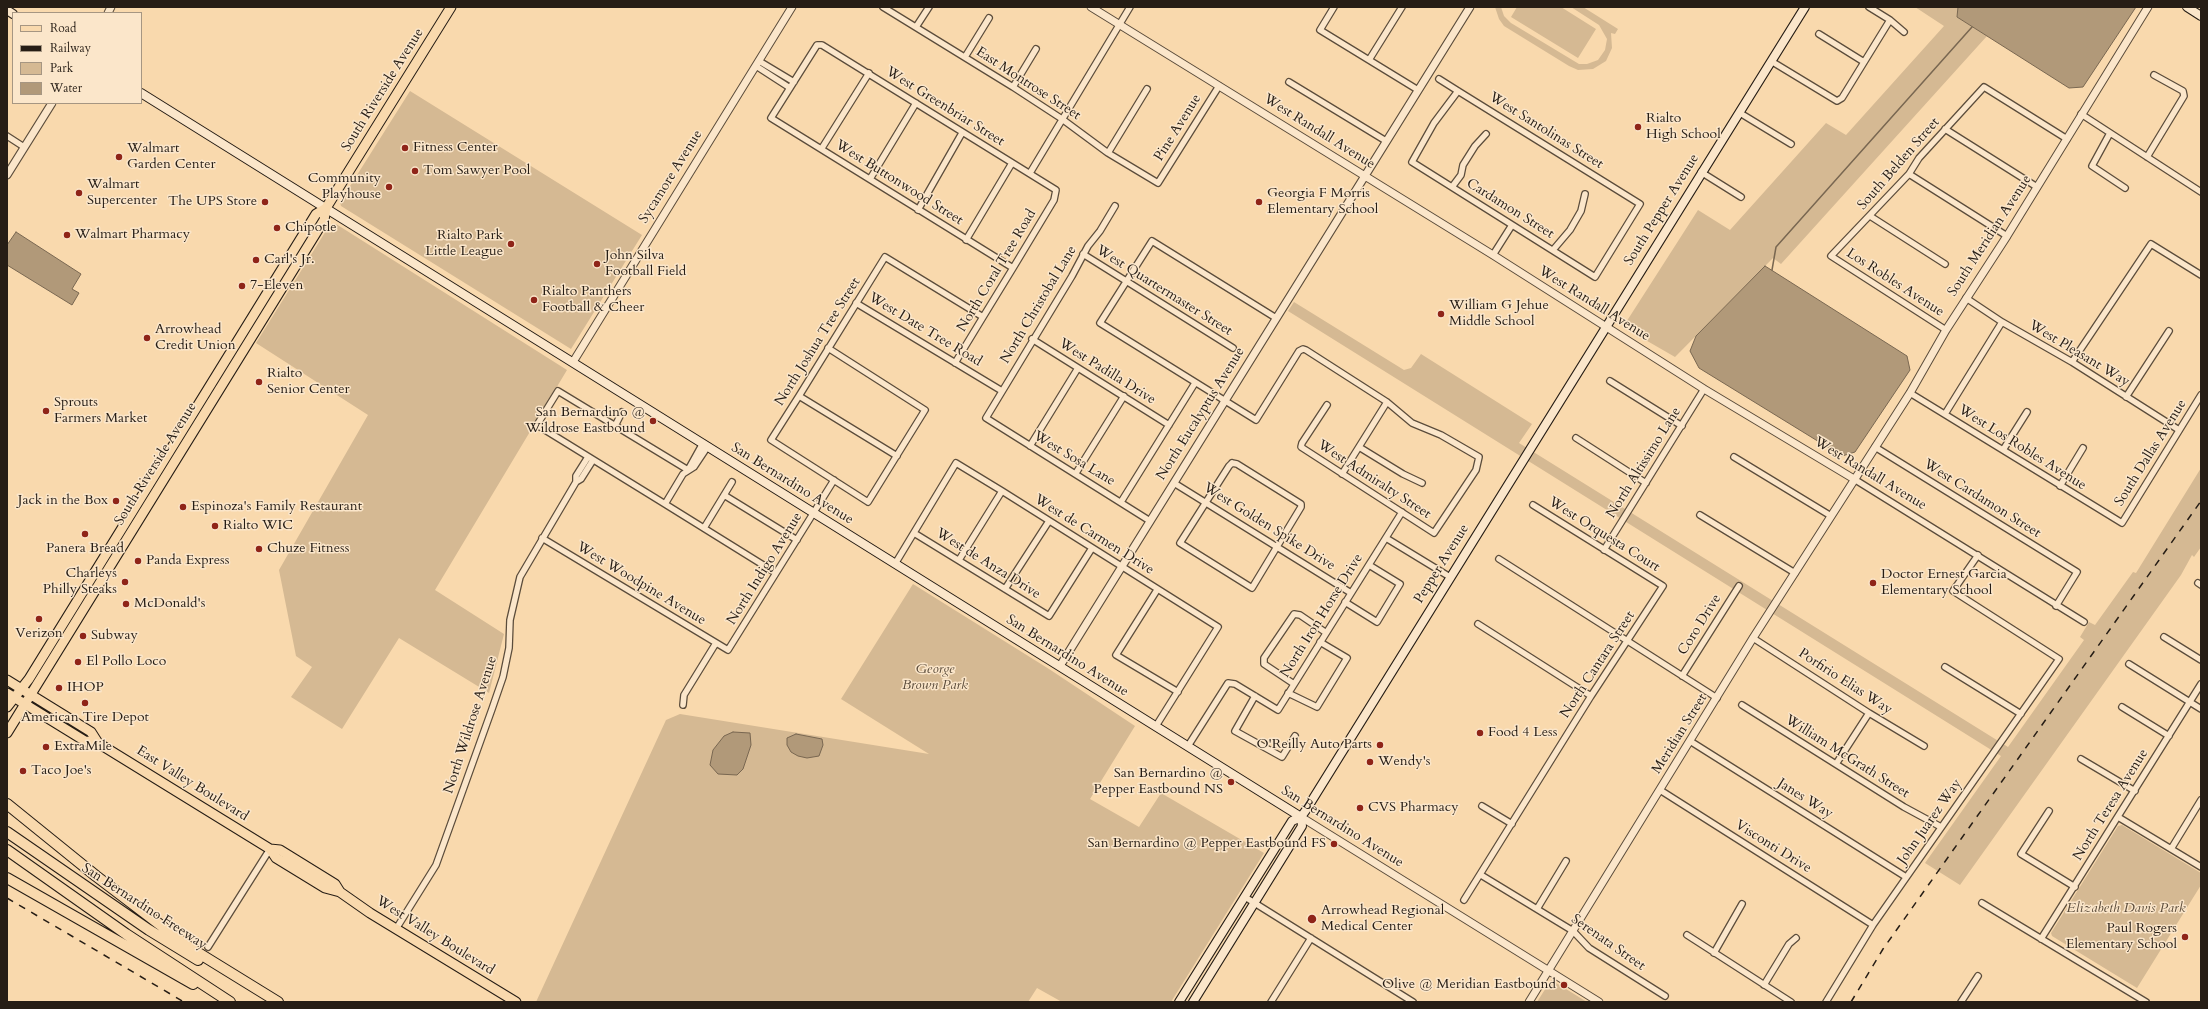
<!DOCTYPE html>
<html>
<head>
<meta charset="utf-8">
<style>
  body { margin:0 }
  #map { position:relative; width:2208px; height:1009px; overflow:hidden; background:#f9d9ad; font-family:Cardo,serif }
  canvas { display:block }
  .frame { position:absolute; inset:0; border:8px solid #261d15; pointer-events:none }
  .legend { position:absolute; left:12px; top:12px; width:130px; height:92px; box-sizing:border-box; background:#fbe6ca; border:1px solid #a69682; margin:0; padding:5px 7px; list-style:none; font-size:12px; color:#261d15 }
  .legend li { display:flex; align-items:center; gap:8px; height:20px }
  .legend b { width:20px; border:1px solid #a69682 }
</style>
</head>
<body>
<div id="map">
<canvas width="2208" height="1009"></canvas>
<div class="frame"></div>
<ul class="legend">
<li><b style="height:5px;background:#f9d9ad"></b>Road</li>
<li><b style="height:5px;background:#261d15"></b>Railway</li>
<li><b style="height:11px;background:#d5b993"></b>Park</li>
<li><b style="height:11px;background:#b19979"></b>Water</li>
</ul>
</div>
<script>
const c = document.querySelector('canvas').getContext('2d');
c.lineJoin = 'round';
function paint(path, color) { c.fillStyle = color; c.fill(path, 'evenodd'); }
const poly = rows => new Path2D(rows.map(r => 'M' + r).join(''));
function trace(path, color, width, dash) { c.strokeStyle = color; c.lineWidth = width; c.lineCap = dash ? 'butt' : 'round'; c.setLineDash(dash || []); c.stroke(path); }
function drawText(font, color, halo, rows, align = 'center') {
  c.font = font + ' Cardo,serif'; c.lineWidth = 3; c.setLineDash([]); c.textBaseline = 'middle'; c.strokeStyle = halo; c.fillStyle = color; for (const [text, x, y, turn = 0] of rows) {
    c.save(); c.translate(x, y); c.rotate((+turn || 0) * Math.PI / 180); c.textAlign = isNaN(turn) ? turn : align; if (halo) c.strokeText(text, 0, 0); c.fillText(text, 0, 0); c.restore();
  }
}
paint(poly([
  [1495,7,1501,7,1504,16,1511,23,1579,64,1587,64,1598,60,1605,50,1607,39,1599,25,1571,7,1583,7,1618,29,1615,34,1611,33,1612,48,1606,61,1593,69,1578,70,1569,66,1504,26,1499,19],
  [1517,7,1561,7,1596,29,1578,58,1511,17],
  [1915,7,1958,7,1957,17,1987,36,1781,264,1773,258,1675,357,1623,327,1698,210,1730,230,1826,123,1846,135,1944,26],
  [410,91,642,235,571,349,341,206,340,202],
  [336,224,567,370,435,590,504,634,489,693,399,638,342,729,291,697,312,667,296,656,279,570,368,415,256,343,329,226],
  [1294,302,1404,370,1411,368,1421,354,1532,424,1519,443,2008,747,2084,640,2080,637,2089,622,2095,625,2133,572,2136,573,2201,468,2201,547,2194,557,2192,555,2181,575,1960,885,1925,863,2001,756,1288,311],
  [913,584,1049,669,1135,726,1090,799,1139,827,1161,793,1264,853,1171,1002,1062,1002,1037,988,1028,1002,536,1002,666,720,680,714,929,754,841,699],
  [2122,825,2201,873,2201,885,2137,988,2052,936,2051,933,2118,826],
  [1551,980,1553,981,1587,1002,1537,1002]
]), '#d5b993');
const water = poly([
  [1958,7,2136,7,2083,87,2069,88,1957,17,1958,7],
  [16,232,81,274,72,289,79,293,72,305,7,265,7,245,16,232],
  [1765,266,1907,356,1910,370,1855,452,1842,456,1699,368,1690,351,1696,336,1765,266],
  [733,732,750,733,751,745,743,769,737,775,718,774,710,765,713,750,724,736,733,732],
  [796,734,822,739,823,745,819,756,807,758,798,756,791,752,787,745,787,738,796,734]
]);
paint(water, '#b19979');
trace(water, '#796751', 1);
trace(poly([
  [1772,270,1776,247,1972,27]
]), '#796751', 1.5);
const minor = poly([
  [883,7,1013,87,1062,119,1108,153,1158,183,1219,86],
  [1334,7,1320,30,1418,90],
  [1869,7,1890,20,1904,32],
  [916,27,929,7],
  [1819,34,1864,62],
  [965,57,989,18],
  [1369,60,1402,7],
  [759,61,794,82],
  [1771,61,1837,101,1842,98,1890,20],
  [756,66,790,88],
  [1439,79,1458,91,1640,204,1595,277,1412,162,1434,123,1458,91],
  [1289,82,1386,141],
  [1013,87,1036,49],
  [1740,113,1791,144],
  [2081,114,2201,192],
  [1945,129,2037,187],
  [2110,133,2092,166,2125,188],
  [7,136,24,147],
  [822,148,869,73],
  [1108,153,1147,89],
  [2147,157,2184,96,2183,91,2154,75],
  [1701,172,1741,197],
  [1030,173,1130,7],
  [1909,174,2007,236],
  [870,179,916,103],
  [1452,187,1461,175,1463,165,1475,146,1486,134],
  [1115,206,1100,231,1088,246,1072,276,986,418,1150,521],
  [918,210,962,133],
  [1870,216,1945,264],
  [966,240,1012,163],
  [1553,250,1570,230,1581,211,1585,194],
  [1083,254,1233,348],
  [1493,255,1512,225],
  [1966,298,2002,322,2072,362,2179,430],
  [856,303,1002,391],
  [1276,318,1152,241,1100,323,1256,420,1299,351,1303,349,1306,350,1387,402,1412,423,1441,435,1479,457,1476,470,1434,533,1301,447,1302,443,1327,405],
  [1946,330,1831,256,1909,174,1919,158,1984,87,2067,139],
  [1032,339,1169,425],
  [828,348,925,410,868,502,771,440,799,396,885,257,983,317],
  [2072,362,2151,244,2201,275],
  [955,363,983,317,1013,268,1054,200,1056,190,822,45,817,45,771,118,1013,268],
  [1610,381,1682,426],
  [1910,393,2122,523,2201,395],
  [799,396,897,456],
  [2126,397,2169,331],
  [1945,414,2002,322],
  [615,426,622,412],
  [1576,438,1646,483],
  [708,446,694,467,683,474,665,504,776,573],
  [1030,446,1078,368],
  [1359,447,1403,474,1422,483],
  [1875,447,2077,572,2056,606],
  [2003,450,2027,412],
  [588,457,576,476,576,482,581,479,593,460],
  [1734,457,1831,516],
  [1232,463,1237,464,1301,504,1301,507,1252,588,1180,543,1229,466,1232,463],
  [688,470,703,443],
  [1076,473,1124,396],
  [1342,474,1387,402],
  [1854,479,2084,622],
  [1174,483,1351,593],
  [2060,486,2083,448],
  [724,495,797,540],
  [1121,502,1195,383],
  [665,504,537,425,558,391,688,470],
  [1700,515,1795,573],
  [704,528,732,482],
  [914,533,1049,616,1092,548],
  [542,538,728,650,834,480],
  [1386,538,1450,577],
  [1604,550,1704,389],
  [1499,559,1717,698],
  [959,560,1002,491],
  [895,564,956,463,1002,491,1218,627,1156,726],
  [2198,583,2201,585],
  [1005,589,1049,521],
  [1157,590,1116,655,1178,692],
  [1345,602,1377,622,1400,584,1369,565],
  [1478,624,1591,696],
  [2164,637,2201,660],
  [1753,638,1869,713,1924,746],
  [2129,664,2201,709],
  [1945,667,2021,714],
  [1682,676,1739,586],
  [1294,684,1264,664,1264,658,1294,614,1300,615,1325,632],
  [1288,693,1317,707,1347,658,1320,642],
  [1255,696,1235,731,1282,757,1295,736],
  [683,705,684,695,716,643],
  [1742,705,1904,807,1941,827],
  [2122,707,2169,736],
  [1690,741,1906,877],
  [1188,746,1228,683,1235,684,1278,710,1402,512],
  [2081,759,2135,791],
  [1836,764,1869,713],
  [1660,790,1873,925],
  [1482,806,1512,824],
  [2049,811,2021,854,2075,887],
  [2118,817,2201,867],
  [2171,849,2201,800],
  [1481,875,1573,931,1589,948,1665,996],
  [1245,897,1413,1002],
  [1464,900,1591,696,1663,586,1533,505],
  [1982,903,2146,1002],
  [1537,909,1566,861],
  [396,929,436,865,492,709,503,677,509,648,510,620,520,577,576,482],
  [1687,935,1791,1002],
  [2041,939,2201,684],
  [208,947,270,849],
  [1714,953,1742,904],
  [1764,985,1789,944,1796,938],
  [1271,1002,1311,938],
  [1826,1002,1873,925,2059,659,1953,591,1978,555],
  [1961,1002,1978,976]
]);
const tertiary = poly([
  [1091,7,1493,255,1704,389,1854,479],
  [108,13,111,7],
  [7,175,52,103],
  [573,362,792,7],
  [1060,666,1470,7],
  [1301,817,1599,1002],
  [1529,1002,1753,638,1910,393,1946,330,2007,236,2148,7]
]);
const secondary = poly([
  [2187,7,2201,16],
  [7,10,13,14],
  [141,93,1301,817],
  [1179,1002,1292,821,1301,817,1306,810,1805,7],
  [1193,1002,1302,826,1301,817]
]);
const primary = poly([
  [7,680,91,732,98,743,270,849,280,850,335,884,340,892,370,913,516,1002],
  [7,693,85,741,98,743],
  [7,707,29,679,316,214,326,208],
  [7,733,324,220,326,208,451,7],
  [270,849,276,858,325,888,340,892]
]);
const motorway = poly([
  [7,804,96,876,192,949,278,1002],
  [7,832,149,930,198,960],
  [7,850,126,934,230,1002],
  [7,878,193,984]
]);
trace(minor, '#5b4c3b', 8);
trace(tertiary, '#5b4c3b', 9);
trace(secondary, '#261d15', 10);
trace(primary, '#261d15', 11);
trace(motorway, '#261d15', 12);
trace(minor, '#fbe6ca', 5.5);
trace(tertiary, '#fbe6ca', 7);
trace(secondary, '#fbe6ca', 8);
trace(primary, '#f9d9ad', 9);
trace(motorway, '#f9d9ad', 10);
trace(poly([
  [7,898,184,1002],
  [1851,1002,1883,949,1961,839,2201,501]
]), '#261d15', 1.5, [7, 7]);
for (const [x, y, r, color] of [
  [1638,127,4,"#8f2418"],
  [405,148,4,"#8f2418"],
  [119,157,4,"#8f2418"],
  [415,171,4,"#8f2418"],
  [389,187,4,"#8f2418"],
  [79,193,4,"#8f2418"],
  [265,202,4,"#8f2418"],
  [1259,202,4,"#8f2418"],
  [277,228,4,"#8f2418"],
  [67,235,4,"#8f2418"],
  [511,244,4,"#8f2418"],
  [256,260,4,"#8f2418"],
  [597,264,4,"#8f2418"],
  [242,286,4,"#8f2418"],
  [534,300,4,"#8f2418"],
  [1441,314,4,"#8f2418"],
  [147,338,4,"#8f2418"],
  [259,382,4,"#8f2418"],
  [46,411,4,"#8f2418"],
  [653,421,4,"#8f2418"],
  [116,501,4,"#8f2418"],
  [183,507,4,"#8f2418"],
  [215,526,4,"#8f2418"],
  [85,534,4,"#8f2418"],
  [259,549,4,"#8f2418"],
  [138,561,4,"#8f2418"],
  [125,582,4,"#8f2418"],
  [1873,583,4,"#8f2418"],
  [126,604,4,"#8f2418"],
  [39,619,4,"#8f2418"],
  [83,636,4,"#8f2418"],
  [78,662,4,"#8f2418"],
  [59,688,4,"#8f2418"],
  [85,703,4,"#8f2418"],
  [1480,733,4,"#8f2418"],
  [1380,745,4,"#8f2418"],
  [46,747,4,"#8f2418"],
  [1370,762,4,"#8f2418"],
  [23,771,4,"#8f2418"],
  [1231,782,4,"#8f2418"],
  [1360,808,4,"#8f2418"],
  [1334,844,4,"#8f2418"],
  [1312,919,5,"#8f2418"],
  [2185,937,4,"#8f2418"],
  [1564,985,4,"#8f2418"]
]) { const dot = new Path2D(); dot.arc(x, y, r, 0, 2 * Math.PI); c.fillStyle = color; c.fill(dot); trace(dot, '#fbe6ca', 1.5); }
drawText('14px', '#261d15', '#fbe6ca', [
  ["East Montrose Street",1028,84,33],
  ["South Riverside Avenue",383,90,-58],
  ["West Greenbriar Street",945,107,32],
  ["Pine Avenue",1178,128,-58],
  ["West Santolinas Street",1546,131,32],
  ["West Randall Avenue",1319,132,32],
  ["South Belden Street",1899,164,-49],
  ["Sycamore Avenue",671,177,-58],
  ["West Buttonwood Street",899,183,32],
  ["Cardamon Street",1510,209,32],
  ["South Pepper Avenue",1662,210,-58],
  ["South Meridian Avenue",1990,236,-57],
  ["North Coral Tree Road",997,271,-59],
  ["Los Robles Avenue",1895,283,33],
  ["West Quartermaster Street",1164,291,32],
  ["West Randall Avenue",1594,304,32],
  ["North Christobal Lane",1039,305,-59],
  ["West Date Tree Road",925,330,31],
  ["North Joshua Tree Street",818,342,-58],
  ["West Pleasant Way",2079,354,31],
  ["West Padilla Drive",1107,372,32],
  ["North Eucalyptus Avenue",1201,414,-58],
  ["West Los Robles Avenue",2022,448,32],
  ["South Dallas Avenue",2151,453,-58],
  ["West Sosa Lane",1074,459,31],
  ["North Altissimo Lane",1644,463,-58],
  ["South Riverside Avenue",156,464,-58],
  ["West Randall Avenue",1870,474,31],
  ["West Admiralty Street",1374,480,33],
  ["San Bernardino Avenue",792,484,32],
  ["West Cardamon Street",1982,499,32],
  ["West Golden Spike Drive",1269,527,32],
  ["West de Carmen Drive",1094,535,32],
  ["West Orquesta Court",1604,535,32],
  ["West de Anza Drive",988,564,32],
  ["Pepper Avenue",1442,564,-58],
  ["North Indigo Avenue",765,569,-58],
  ["West Woodpine Avenue",641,584,31],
  ["North Iron Horse Drive",1322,616,-58],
  ["Coro Drive",1700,625,-58],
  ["San Bernardino Avenue",1067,656,32],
  ["North Cantara Street",1598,665,-57],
  ["Porfirio Elias Way",1845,682,33],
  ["North Wildrose Avenue",471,725,-72],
  ["Meridian Street",1680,734,-58],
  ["William McGrath Street",1847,757,32],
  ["East Valley Boulevard",192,784,32],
  ["Janes Way",1805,799,32],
  ["North Teresa Avenue",2111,805,-58],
  ["John Juarez Way",1930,822,-55],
  ["San Bernardino Avenue",1342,827,32],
  ["Visconti Drive",1773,847,32],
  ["San Bernardino Freeway",144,907,33],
  ["West Valley Boulevard",435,936,32],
  ["Serenata Street",1608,943,35]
]);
drawText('14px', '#261d15', '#fbe6ca', [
  ["Rialto",1646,119],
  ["High School",1646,135],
  ["Fitness Center",413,148],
  ["Walmart",127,149],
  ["Garden Center",127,165],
  ["Tom Sawyer Pool",423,171],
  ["Community",381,179,"right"],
  ["Playhouse",381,195,"right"],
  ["Walmart",87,185],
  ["Supercenter",87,201],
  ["Georgia F Morris",1267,194],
  ["Elementary School",1267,210],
  ["The UPS Store",257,202,"right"],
  ["Chipotle",285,228],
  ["Walmart Pharmacy",75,235],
  ["Rialto Park",503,236,"right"],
  ["Little League",503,252,"right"],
  ["John Silva",605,256],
  ["Football Field",605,272],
  ["Carl's Jr.",264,260],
  ["7-Eleven",250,286],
  ["Rialto Panthers",542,292],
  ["Football & Cheer",542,308],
  ["William G Jehue",1449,306],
  ["Middle School",1449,322],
  ["Arrowhead",155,330],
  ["Credit Union",155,346],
  ["Rialto",267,374],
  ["Senior Center",267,390],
  ["Sprouts",54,403],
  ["Farmers Market",54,419],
  ["San Bernardino @",645,413,"right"],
  ["Wildrose Eastbound",645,429,"right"],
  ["Jack in the Box",108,501,"right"],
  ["Espinoza's Family Restaurant",191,507],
  ["Rialto WIC",223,526],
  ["Panera Bread",85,549,"center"],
  ["Chuze Fitness",267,549],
  ["Panda Express",146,561],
  ["Charleys",117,574,"right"],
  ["Philly Steaks",117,590,"right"],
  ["Doctor Ernest Garcia",1881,575],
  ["Elementary School",1881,591],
  ["McDonald's",134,604],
  ["Verizon",39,634,"center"],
  ["Subway",91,636],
  ["El Pollo Loco",86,662],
  ["IHOP",67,688],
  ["American Tire Depot",85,718,"center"],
  ["Food 4 Less",1488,733],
  ["O'Reilly Auto Parts",1372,745,"right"],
  ["ExtraMile",54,747],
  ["Wendy's",1378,762],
  ["Taco Joe's",31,771],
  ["San Bernardino @",1223,774,"right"],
  ["Pepper Eastbound NS",1223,790,"right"],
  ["CVS Pharmacy",1368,808],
  ["San Bernardino @ Pepper Eastbound FS",1326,844,"right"],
  ["Arrowhead Regional",1321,911],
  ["Medical Center",1321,927],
  ["Paul Rogers",2177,929,"right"],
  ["Elementary School",2177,945,"right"],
  ["Olive @ Meridian Eastbound",1556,985,"right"]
], 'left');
drawText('italic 14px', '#5b4c3b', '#fbe6ca', [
  ["George",935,670],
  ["Brown Park",935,686],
  ["Elizabeth Davis Park",2126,909]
]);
</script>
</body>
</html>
